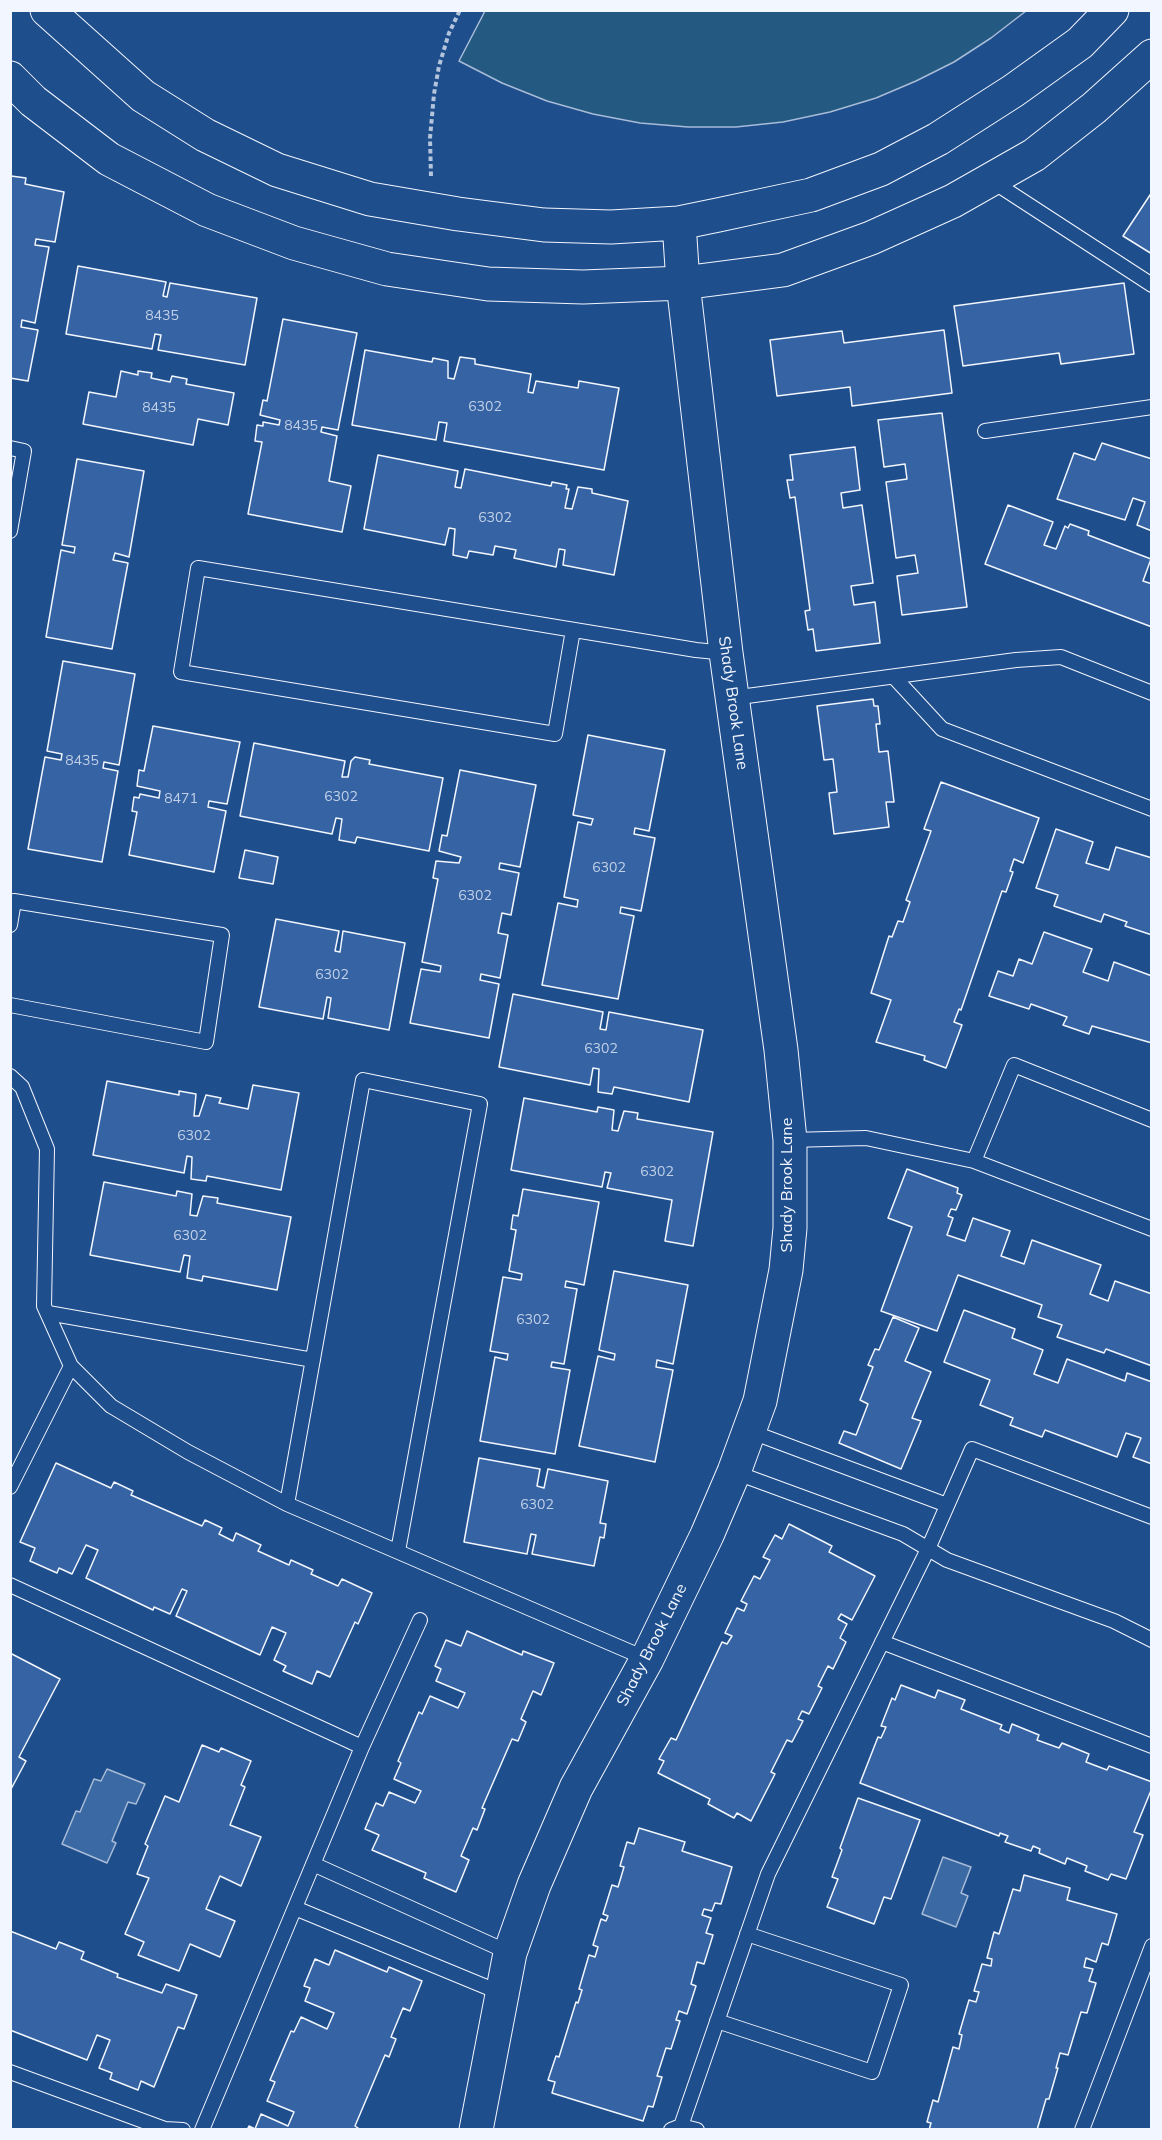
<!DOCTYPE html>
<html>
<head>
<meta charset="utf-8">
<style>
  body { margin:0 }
  #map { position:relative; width:1162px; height:2140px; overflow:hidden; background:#1f4e8c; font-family:Mulish,sans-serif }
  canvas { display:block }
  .frame { position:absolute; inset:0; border:12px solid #f2f6ff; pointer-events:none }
</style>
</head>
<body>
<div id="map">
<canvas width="1162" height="2140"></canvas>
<div class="frame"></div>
</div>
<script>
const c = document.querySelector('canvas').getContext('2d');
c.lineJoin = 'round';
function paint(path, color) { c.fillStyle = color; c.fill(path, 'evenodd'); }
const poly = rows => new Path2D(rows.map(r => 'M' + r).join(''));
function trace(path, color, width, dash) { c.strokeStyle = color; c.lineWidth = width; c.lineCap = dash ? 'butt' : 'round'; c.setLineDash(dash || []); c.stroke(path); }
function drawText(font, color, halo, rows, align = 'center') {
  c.font = font + ' Mulish,sans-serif'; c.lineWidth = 4.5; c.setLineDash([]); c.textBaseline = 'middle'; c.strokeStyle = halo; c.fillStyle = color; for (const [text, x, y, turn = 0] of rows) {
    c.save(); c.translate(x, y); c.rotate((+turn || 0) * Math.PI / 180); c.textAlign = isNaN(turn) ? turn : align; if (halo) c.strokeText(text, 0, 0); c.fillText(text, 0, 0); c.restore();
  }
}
const green = poly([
  [485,11,485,10,1026,11,991,38,954,62,916,81,876,98,830,112,783,122,736,127,688,127,640,123,593,114,547,101,502,83,459,61,485,11]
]);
paint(green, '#245a82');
trace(green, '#a8bbd7', 1.5);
const water = poly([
  [107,1769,145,1784,136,1804,128,1802,112,1841,116,1843,107,1863,62,1844,76,1811,80,1812,94,1779,101,1781,107,1769],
  [943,1857,971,1867,961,1893,968,1896,956,1927,922,1914,943,1857]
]);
paint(water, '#3b69a3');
trace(water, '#a8bbd7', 1.5);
const building = poly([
  [11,176,26,178,25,184,64,192,55,242,36,239,35,245,49,247,35,323,22,320,21,327,38,330,28,381,10,378,11,176],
  [1152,192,1152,254,1123,236,1152,192],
  [78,266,166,282,163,296,167,297,170,283,257,298,245,365,158,350,161,335,155,334,152,349,66,334,78,266],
  [1124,283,1134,354,1061,364,1059,353,963,366,954,306,1124,283],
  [283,319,357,333,338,430,322,427,321,432,337,436,329,481,351,486,342,532,248,514,262,442,255,441,257,425,263,426,263,422,279,425,280,420,260,415,263,400,267,401,283,319],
  [944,330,952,393,852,406,850,387,777,396,770,340,842,331,844,343,944,330],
  [365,350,432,362,433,358,448,361,448,378,454,379,460,357,475,359,475,364,531,374,528,392,533,393,536,381,578,388,579,381,619,388,604,470,444,441,447,423,439,422,436,440,352,425,365,350],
  [121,371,138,375,138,371,152,373,151,378,170,382,172,376,187,379,186,384,234,393,228,425,198,419,193,445,83,424,89,392,116,397,121,371],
  [942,413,967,607,902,615,897,576,918,573,915,555,896,558,886,482,907,479,905,464,884,467,878,420,942,413],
  [1102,443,1152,459,1152,531,1137,525,1145,502,1133,498,1125,520,1057,499,1074,453,1095,460,1102,443],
  [855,447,860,490,841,493,843,508,862,505,873,583,851,586,854,605,875,602,880,643,816,651,813,629,808,630,805,611,810,610,795,497,790,498,787,480,793,480,790,455,855,447],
  [378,455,458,471,455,487,461,488,465,469,551,486,552,482,567,485,566,489,569,489,565,508,572,509,578,487,592,489,592,493,628,501,614,575,563,565,565,550,559,549,556,567,514,558,516,550,495,546,493,555,469,551,467,558,453,555,455,529,449,528,445,545,364,529,378,455],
  [77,459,144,471,129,557,115,553,113,560,128,563,112,649,46,637,61,550,74,553,75,547,62,545,77,459],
  [1008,505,1053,522,1044,545,1056,549,1065,526,1068,528,1070,524,1089,531,1088,535,1151,559,1143,581,1152,584,1152,627,985,564,1008,505],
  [63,661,135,674,119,765,104,762,103,768,118,771,102,862,28,849,45,757,61,760,62,754,47,751,63,661],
  [873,699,874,706,878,706,880,724,876,724,879,752,888,751,894,802,886,802,889,827,834,834,829,793,837,792,833,759,824,760,817,706,873,699],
  [153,726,240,742,227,804,209,801,208,807,226,811,214,872,129,855,137,812,132,811,134,797,139,798,140,794,159,798,160,791,137,786,139,770,144,771,153,726],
  [588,735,665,750,649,831,635,828,634,834,655,838,641,911,621,907,620,913,634,916,618,999,542,985,558,903,577,907,578,900,564,897,578,822,591,825,593,819,573,815,588,735],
  [254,743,345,761,342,777,348,777,351,761,355,757,370,760,369,764,443,778,429,851,357,837,355,843,339,840,342,819,336,818,332,834,240,816,254,743],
  [460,770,536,785,520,867,500,863,499,869,519,873,511,915,502,913,498,933,508,935,500,978,481,974,480,980,499,984,489,1038,410,1023,421,969,440,972,441,966,422,962,438,879,433,878,436,861,459,863,461,857,439,851,442,835,447,836,460,770],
  [941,782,1039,818,1023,863,1014,859,1010,871,1013,872,1006,892,1002,891,961,1010,959,1009,954,1022,962,1025,946,1068,924,1060,925,1056,876,1042,891,1000,871,993,889,936,892,937,898,921,903,922,910,902,906,900,931,831,924,829,941,782],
  [1056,829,1093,842,1086,863,1109,870,1116,847,1152,858,1152,935,1125,926,1127,922,1104,914,1101,922,1054,906,1058,895,1036,888,1056,829],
  [245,850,278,857,273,884,239,878,245,850],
  [276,919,339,931,335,951,340,952,343,931,405,943,389,1030,328,1018,331,998,327,997,323,1019,259,1007,276,919],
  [1044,932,1092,949,1083,972,1108,981,1114,962,1152,976,1152,1043,1092,1026,1089,1034,1063,1025,1067,1017,1031,1004,1029,1009,989,996,998,971,1013,976,1019,959,1032,964,1044,932],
  [513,994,603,1012,600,1029,606,1030,609,1012,703,1030,689,1102,614,1087,612,1094,598,1092,599,1069,593,1068,590,1085,499,1067,513,994],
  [107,1081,179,1095,179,1091,196,1094,194,1116,199,1116,206,1095,221,1098,219,1103,248,1109,253,1085,299,1093,281,1190,207,1176,206,1181,191,1179,192,1157,187,1156,184,1173,93,1155,107,1081],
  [524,1098,597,1112,598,1107,614,1110,612,1130,618,1131,624,1111,638,1113,637,1119,713,1132,693,1246,665,1241,672,1200,607,1188,611,1173,605,1172,602,1187,511,1170,524,1098],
  [907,1169,958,1188,957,1193,962,1195,956,1210,951,1209,948,1216,953,1218,947,1235,965,1241,973,1218,1010,1231,1001,1256,1024,1264,1032,1240,1101,1265,1090,1294,1108,1301,1115,1281,1152,1294,1152,1366,1106,1349,1104,1353,1057,1337,1062,1325,1038,1317,1042,1305,958,1275,937,1331,881,1311,912,1227,888,1218,907,1169],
  [104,1182,176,1196,177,1191,192,1194,190,1215,197,1216,203,1196,218,1198,217,1203,291,1217,277,1290,203,1276,202,1281,187,1278,190,1256,184,1255,180,1272,90,1255,104,1182],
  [523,1189,599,1202,584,1285,566,1281,565,1287,577,1289,564,1364,552,1362,551,1367,570,1370,555,1454,480,1441,495,1357,507,1360,508,1354,490,1351,503,1277,521,1280,522,1274,509,1271,516,1230,511,1229,513,1215,518,1216,523,1189],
  [614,1271,688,1285,673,1364,657,1360,656,1367,673,1370,655,1462,579,1446,598,1356,614,1360,615,1354,599,1350,614,1271],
  [964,1310,1015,1329,1012,1338,1043,1350,1034,1374,1058,1383,1067,1359,1125,1381,1127,1373,1152,1382,1152,1464,1133,1457,1141,1438,1126,1433,1117,1457,1045,1430,1042,1437,1010,1425,1013,1418,980,1405,990,1380,944,1362,964,1310],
  [893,1317,919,1328,905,1361,931,1372,912,1418,921,1421,901,1469,839,1443,844,1431,856,1435,868,1404,860,1400,873,1367,868,1365,875,1349,879,1350,893,1317],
  [479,1458,540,1469,537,1486,544,1488,548,1469,608,1481,600,1523,606,1524,604,1538,600,1537,594,1566,532,1554,536,1535,531,1534,527,1554,464,1542,479,1458],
  [56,1463,111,1488,114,1482,133,1491,131,1495,202,1526,205,1520,222,1528,219,1534,233,1541,236,1533,261,1545,258,1551,289,1565,291,1560,313,1570,311,1574,338,1586,342,1579,372,1593,358,1624,355,1622,330,1677,317,1671,312,1684,283,1671,286,1666,274,1660,286,1633,272,1627,260,1655,176,1616,187,1591,182,1589,170,1614,154,1607,153,1610,86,1578,98,1550,86,1545,72,1574,59,1568,57,1573,30,1561,35,1548,20,1542,56,1463],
  [789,1524,832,1546,829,1552,875,1576,852,1620,841,1614,838,1619,847,1624,840,1638,846,1642,833,1669,828,1666,818,1686,822,1688,809,1714,802,1711,798,1719,803,1721,792,1742,787,1740,771,1772,775,1774,751,1821,737,1813,734,1818,708,1804,710,1799,658,1773,664,1761,659,1759,671,1738,676,1740,722,1642,727,1644,732,1636,725,1633,737,1608,744,1611,747,1604,741,1601,754,1576,760,1579,770,1560,763,1557,775,1535,782,1539,789,1524],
  [467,1631,522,1655,523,1651,554,1663,541,1695,533,1691,521,1719,526,1722,518,1741,512,1739,482,1808,485,1809,477,1830,473,1828,461,1856,469,1860,456,1892,424,1878,426,1873,372,1850,379,1835,365,1829,376,1803,383,1806,389,1792,415,1803,421,1791,394,1779,401,1763,398,1761,419,1712,422,1714,430,1696,458,1708,465,1693,436,1681,441,1669,435,1666,446,1640,461,1646,467,1631],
  [10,1653,60,1679,19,1757,26,1761,10,1791,10,1653],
  [901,1685,935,1698,938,1690,965,1700,961,1709,1002,1725,1000,1729,1009,1733,1012,1724,1039,1735,1037,1740,1059,1748,1062,1743,1089,1754,1086,1762,1107,1770,1109,1766,1152,1782,1152,1788,1134,1832,1143,1835,1126,1879,1111,1874,1108,1880,1085,1871,1087,1866,1067,1858,1065,1864,1039,1853,1040,1849,1033,1846,1031,1851,1005,1842,1008,1836,1000,1833,999,1836,860,1783,878,1737,881,1738,886,1727,881,1726,892,1698,895,1700,901,1685],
  [202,1745,219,1752,221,1748,251,1761,241,1785,245,1787,230,1825,261,1837,241,1886,220,1876,206,1909,235,1921,220,1957,190,1944,179,1971,138,1955,144,1942,125,1934,149,1878,137,1874,148,1846,145,1844,165,1796,179,1802,202,1745],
  [858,1798,920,1820,891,1899,884,1897,874,1924,827,1907,838,1879,832,1877,842,1850,840,1848,858,1798],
  [639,1828,685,1842,682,1851,732,1867,721,1904,715,1903,712,1911,704,1909,702,1915,711,1918,706,1933,713,1935,704,1964,697,1962,691,1984,696,1986,687,2014,679,2011,676,2020,680,2021,671,2049,666,2048,657,2076,662,2077,653,2107,648,2106,643,2121,552,2093,555,2082,548,2080,556,2056,559,2057,576,2002,578,2003,582,1990,579,1989,589,1955,595,1957,598,1947,593,1945,601,1919,606,1921,608,1916,603,1914,612,1885,618,1887,624,1867,620,1866,627,1842,634,1844,639,1828],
  [1024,1875,1070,1888,1067,1900,1117,1914,1108,1945,1102,1943,1096,1962,1086,1958,1084,1967,1093,1969,1089,1981,1096,1983,1087,2013,1081,2012,1068,2055,1060,2053,1056,2068,1058,2068,1049,2099,1046,2099,1037,2130,929,2130,931,2123,927,2122,933,2100,938,2102,953,2047,959,2049,962,2035,959,2034,969,2000,976,2002,979,1992,974,1991,982,1964,991,1966,992,1959,987,1958,994,1932,999,1934,1013,1889,1020,1891,1024,1875],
  [10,1931,56,1949,59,1942,84,1952,81,1959,118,1974,117,1977,162,1993,166,1984,197,1995,184,2029,178,2027,154,2087,141,2081,138,2090,110,2079,112,2073,99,2068,110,2040,97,2035,87,2060,10,2030,10,1931],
  [335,1950,387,1972,389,1967,422,1981,410,2011,403,2008,391,2037,396,2039,389,2057,385,2055,355,2126,361,2130,247,2130,249,2126,255,2129,261,2114,288,2126,294,2112,267,2101,275,2082,270,2080,291,2031,294,2032,301,2017,327,2029,334,2013,305,2001,310,1988,304,1986,315,1959,329,1965,335,1950]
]);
paint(building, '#3563a3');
trace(building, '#f2f6ff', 1.5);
const service = poly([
  [992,181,1152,285],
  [985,431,1152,407],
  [10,448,24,451,10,531],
  [573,630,555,734,181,672,198,568,696,650,726,653],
  [894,677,942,729,1152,809],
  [732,698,1016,660,1061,657,1152,693],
  [10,925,14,901,222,935,206,1042,10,1005],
  [10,1076,22,1087,47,1149,44,1306,71,1366,111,1406,188,1452,287,1504,647,1659],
  [1152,1120,1014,1065,974,1161,1152,1229],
  [790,1140,866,1138,974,1161],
  [48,1313,313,1360],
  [749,1431,947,1505],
  [734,1472,903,1534,947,1560,1114,1621,1152,1640],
  [10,1487,71,1366],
  [287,1504,363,1080,480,1104,398,1551],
  [10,1585,362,1747],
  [882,1642,1152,1746],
  [313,1864,510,1953],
  [295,1908,501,1993],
  [717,2021,872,2072,901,1985,747,1934],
  [10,2072,165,2129,183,2130],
  [681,2126,768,1874,928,1549,972,1449,1152,1517],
  [202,2130,362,1747,420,1620],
  [671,2130,681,2126,697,2130],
  [1082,2130,1152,1946]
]);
const tertiary = poly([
  [47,10,143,96,205,135,277,170,370,199,458,214,544,225,611,227,679,223,718,215,811,195,881,169,938,139,1013,91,1080,43,1112,10],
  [10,78,33,101,109,159,207,210,294,243,387,269,488,284,583,287,683,283,783,270,871,238,953,201,1034,155,1094,108,1152,56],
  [476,2130,510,1953,534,1885,576,1788,647,1659,707,1535,734,1472,760,1401,786,1270,790,1228,790,1140,781,1050,726,653,683,283,679,223]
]);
trace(service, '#f2f6ff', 16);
trace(tertiary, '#f2f6ff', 35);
trace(poly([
  [431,176,430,138,434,94,439,66,449,33,460,10]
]), '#b3c4dc', 4, [4.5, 3]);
trace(service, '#1f4e8c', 14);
trace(tertiary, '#1f4e8c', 33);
drawText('14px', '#c3d1e8', null, [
  ["8435",162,316],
  ["6302",485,407],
  ["8435",159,408],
  ["8435",301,426],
  ["6302",495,518],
  ["8435",82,761],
  ["6302",341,797],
  ["8471",181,799],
  ["6302",609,868],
  ["6302",475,896],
  ["6302",332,975],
  ["6302",601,1049],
  ["6302",194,1136],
  ["6302",657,1172],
  ["6302",190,1236],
  ["6302",533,1320],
  ["6302",537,1505]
]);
drawText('16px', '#f2f6ff', '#1f4e8c', [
  ["Shady Brook Lane",733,703,82],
  ["Shady Brook Lane",787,1185,-90],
  ["Shady Brook Lane",652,1645,-63]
]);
</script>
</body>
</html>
